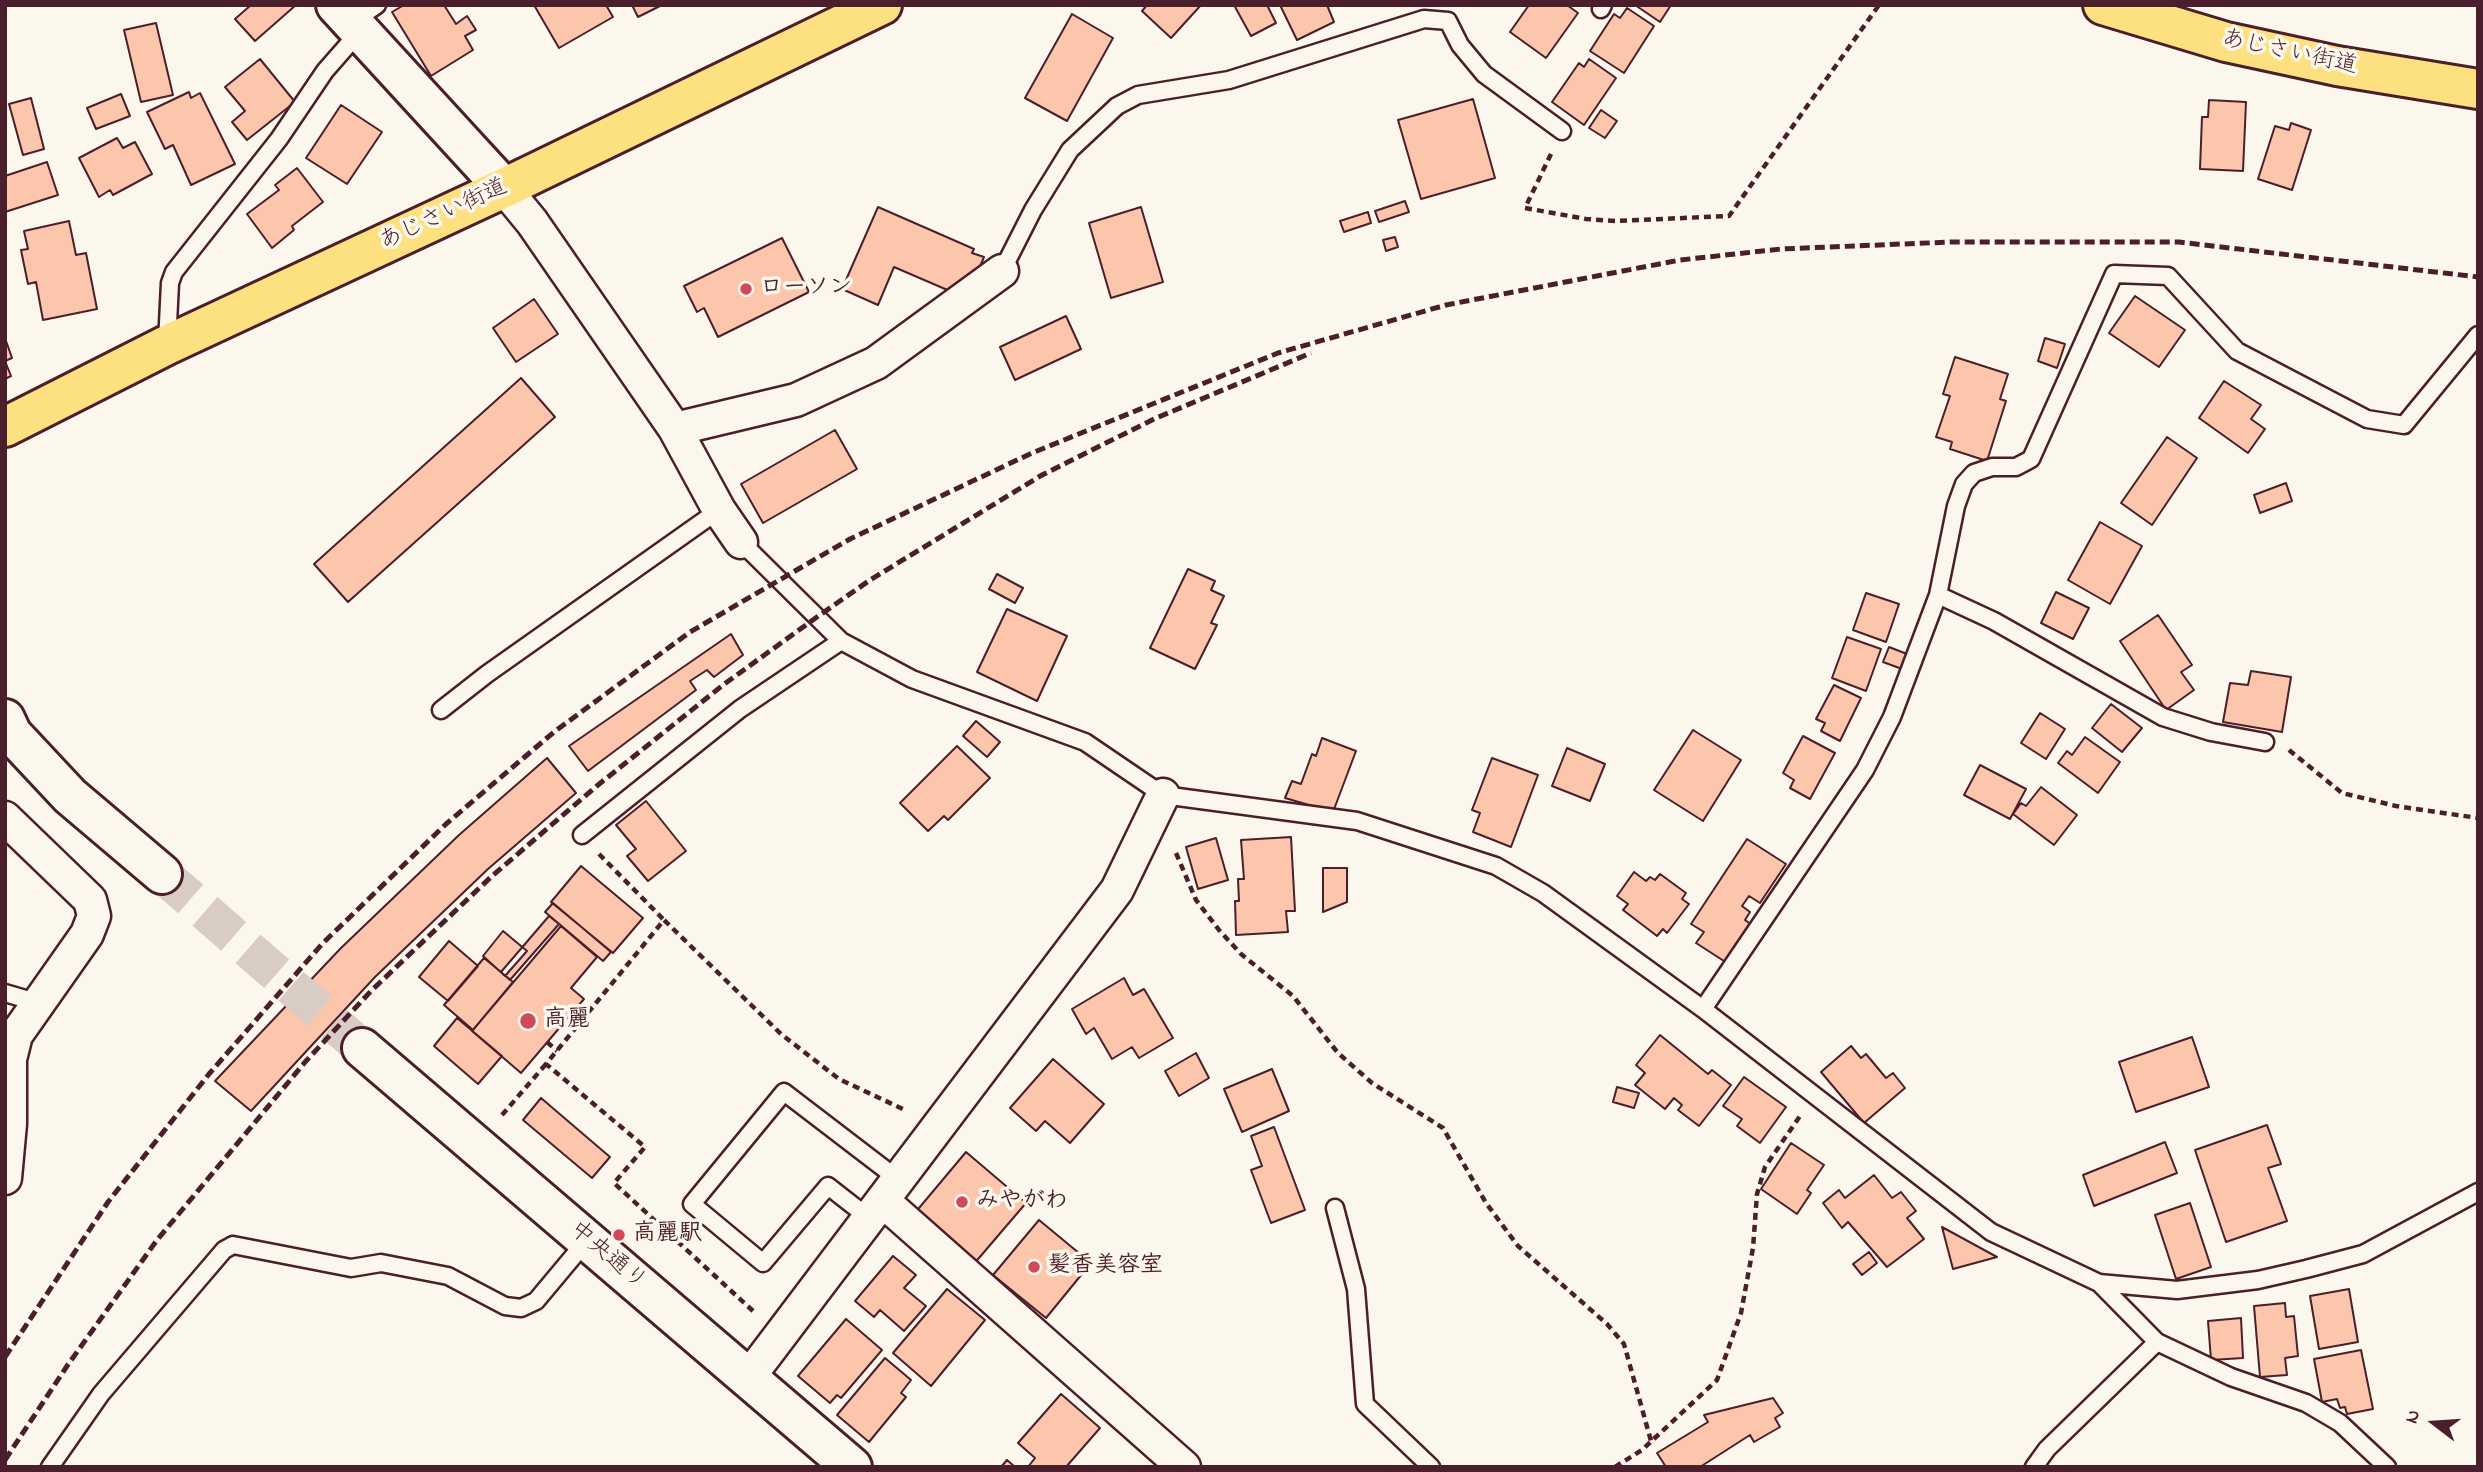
<!DOCTYPE html>
<html>
<head>
<meta charset="utf-8">
<style>
  body { margin:0 }
  #map { position:relative; width:2483px; height:1472px; overflow:hidden; background:#fbf7ec; font-family:"Indie Flower",sans-serif }
  canvas { display:block }
  .frame { position:absolute; inset:0; border:7px solid #4a1f2b; pointer-events:none }
  .north { position:absolute; left:2399px; top:1388px; width:70px; height:70px; -webkit-text-stroke:5px #fbf7ec; paint-order:stroke; rotate:287deg; font-size:19px; font-weight:700; line-height:28px; text-align:center; color:#4a1f2b }
  .north::after { content:''; display:block; margin:auto; width:24px; height:32px; background:#4a1f2b; clip-path:polygon(50% 0,100% 100%,50% 72%,0 100%) }
</style>
</head>
<body>
<div id="map">
<canvas width="2483" height="1472"></canvas>
<div class="frame"></div>
<div class="north">N</div>
</div>
<script>
const c = document.querySelector('canvas').getContext('2d');
c.lineJoin = 'round';
function paint(path, color) { c.fillStyle = color; c.fill(path, 'evenodd'); }
const poly = rows => new Path2D(rows.map(r => 'M' + r).join(''));
function trace(path, color, width, dash) { c.strokeStyle = color; c.lineWidth = width; c.lineCap = dash ? 'butt' : 'round'; c.setLineDash(dash || []); c.stroke(path); }
function drawText(font, color, halo, rows, align = 'center') {
  c.font = font + ' "Indie Flower","Klee One",sans-serif'; c.lineWidth = 7; c.setLineDash([]); c.textBaseline = 'middle'; c.strokeStyle = halo; c.fillStyle = color; for (const [text, x, y, turn = 0] of rows) {
    c.save(); c.translate(x, y); c.rotate((+turn || 0) * Math.PI / 180); c.textAlign = isNaN(turn) ? turn : align; if (halo) c.strokeText(text, 0, 0); c.fillText(text, 0, 0); c.restore();
  }
}
const building = poly([
  [251,5,296,5,255,41,235,19,251,5],
  [404,5,444,5,456,24,467,16,476,30,465,36,473,50,431,76,392,12,404,5],
  [534,5,606,5,613,17,559,48,534,5],
  [632,5,662,5,638,17,632,5],
  [1147,5,1201,5,1171,38,1142,11,1147,5],
  [1234,5,1267,5,1276,23,1251,36,1234,5],
  [1280,5,1327,5,1334,22,1297,40,1280,5],
  [1529,5,1567,5,1578,13,1546,58,1510,32,1529,5],
  [1635,5,1671,5,1660,22,1635,5],
  [1627,8,1654,26,1624,73,1590,51,1614,14,1620,18,1627,8],
  [1072,14,1113,38,1067,121,1025,98,1072,14],
  [156,23,173,95,141,102,124,30,156,23],
  [260,59,295,102,247,140,232,122,245,111,225,87,260,59],
  [1589,59,1616,78,1584,125,1552,102,1579,63,1584,67,1589,59],
  [189,92,191,98,200,93,235,164,191,185,173,145,165,149,147,112,189,92],
  [121,94,130,116,96,129,87,108,121,94],
  [31,98,44,149,23,155,9,104,31,98],
  [1473,99,1495,178,1421,199,1398,120,1473,99],
  [2209,100,2246,102,2243,171,2200,169,2202,117,2208,117,2209,100],
  [341,105,382,132,347,184,306,158,341,105],
  [1601,110,1617,121,1605,138,1589,128,1601,110],
  [2291,123,2311,130,2292,190,2258,179,2275,126,2289,130,2291,123],
  [117,138,123,148,135,142,152,174,113,195,110,190,99,197,79,158,117,138],
  [47,162,58,195,5,212,5,176,47,162],
  [297,168,323,202,292,226,294,230,272,248,247,214,279,190,275,185,297,168],
  [1405,201,1409,212,1379,222,1375,211,1405,201],
  [878,207,974,249,972,253,984,257,970,291,959,295,894,267,878,305,842,289,878,207],
  [1141,207,1163,282,1111,298,1089,223,1141,207],
  [1368,212,1371,223,1344,232,1340,221,1368,212],
  [69,221,76,255,86,253,97,309,43,320,36,282,28,284,21,250,28,249,24,231,69,221],
  [1395,237,1398,247,1386,251,1383,240,1395,237],
  [782,238,809,292,718,337,704,308,697,312,684,286,782,238],
  [2135,296,2185,330,2159,367,2109,333,2135,296],
  [534,299,558,334,516,362,493,328,534,299],
  [1066,316,1081,349,1015,380,1000,347,1066,316],
  [5,338,12,358,5,361,5,338],
  [2045,338,2065,344,2057,368,2038,361,2045,338],
  [1955,357,2008,374,2000,399,2006,401,1987,461,1950,449,1952,442,1936,437,1950,396,1943,394,1955,357],
  [5,361,11,376,5,379,5,361],
  [521,378,555,417,348,602,314,564,521,378],
  [2224,381,2261,405,2251,419,2265,429,2248,453,2199,418,2224,381],
  [835,430,857,469,763,523,741,484,835,430],
  [2167,437,2197,458,2152,525,2121,503,2167,437],
  [2286,483,2292,501,2260,513,2254,495,2286,483],
  [2100,522,2142,546,2110,604,2068,580,2100,522],
  [1188,569,1215,581,1211,590,1224,596,1211,623,1217,625,1195,669,1150,648,1188,569],
  [997,574,1023,588,1015,603,989,589,997,574],
  [2056,592,2089,608,2073,639,2041,623,2056,592],
  [1866,593,1899,604,1886,642,1853,630,1866,593],
  [1007,609,1067,636,1037,701,977,672,1007,609],
  [2158,615,2192,665,2181,672,2194,690,2166,710,2120,641,2158,615],
  [731,634,743,655,714,677,707,670,690,681,696,690,588,771,569,746,731,634],
  [1847,637,1881,649,1866,691,1832,678,1847,637],
  [1889,647,1907,654,1902,669,1883,662,1889,647],
  [2251,671,2291,677,2282,732,2223,722,2230,683,2248,685,2251,671],
  [1834,685,1861,698,1840,741,1821,731,1825,723,1816,719,1834,685],
  [2111,704,2142,728,2122,752,2092,728,2111,704],
  [2040,713,2065,729,2046,759,2021,743,2040,713],
  [976,721,1000,742,987,757,963,736,976,721],
  [1693,730,1741,760,1703,821,1654,790,1693,730],
  [1803,736,1835,753,1810,799,1790,788,1794,780,1783,773,1803,736],
  [2085,737,2120,762,2098,793,2058,763,2067,751,2072,755,2085,737],
  [1322,738,1356,751,1333,812,1285,798,1292,781,1301,784,1312,754,1316,756,1322,738],
  [957,746,990,778,948,820,944,816,928,831,900,803,957,746],
  [1567,748,1605,764,1590,801,1552,786,1567,748],
  [547,758,576,793,488,869,375,977,251,1111,215,1081,341,948,459,835,547,758],
  [1492,758,1538,775,1511,847,1473,832,1480,813,1472,810,1492,758],
  [1980,765,2026,789,2010,819,1964,795,1980,765],
  [2041,787,2077,815,2054,845,2013,814,2021,803,2026,806,2041,787],
  [646,801,686,851,648,881,627,856,636,849,616,825,646,801],
  [1291,837,1295,911,1286,911,1288,932,1236,935,1235,901,1239,901,1238,879,1244,879,1241,840,1291,837],
  [1216,838,1228,880,1198,889,1186,847,1216,838],
  [1747,839,1786,864,1760,903,1749,896,1742,906,1750,912,1745,920,1752,925,1727,963,1696,943,1704,932,1691,924,1747,839],
  [581,866,643,918,613,953,551,902,581,866],
  [1323,868,1347,868,1347,902,1323,912,1323,868],
  [1634,872,1646,881,1650,877,1655,880,1660,874,1686,893,1682,899,1689,904,1667,933,1663,929,1657,936,1623,910,1628,904,1617,896,1634,872],
  [553,903,611,952,603,961,545,912,553,903],
  [549,916,559,924,510,980,501,972,549,916],
  [561,926,597,957,571,988,584,999,521,1073,472,1031,561,926],
  [503,931,527,951,505,976,483,956,503,931],
  [449,941,478,966,448,1001,419,977,449,941],
  [484,958,513,982,473,1030,444,1005,484,958],
  [1124,978,1133,995,1144,989,1173,1038,1139,1058,1132,1047,1112,1059,1094,1028,1086,1034,1072,1009,1124,978],
  [457,1018,502,1056,478,1084,434,1046,457,1018],
  [1660,1035,1708,1074,1712,1070,1731,1085,1699,1126,1678,1110,1682,1105,1674,1098,1665,1109,1635,1085,1645,1073,1636,1065,1660,1035],
  [2192,1037,2209,1087,2136,1112,2119,1062,2192,1037],
  [1851,1046,1861,1058,1866,1054,1886,1078,1893,1073,1905,1088,1864,1123,1821,1072,1851,1046],
  [1196,1053,1209,1078,1179,1096,1165,1071,1196,1053],
  [1053,1059,1104,1104,1070,1143,1045,1121,1036,1131,1010,1108,1053,1059],
  [1272,1069,1289,1111,1242,1132,1224,1089,1272,1069],
  [1744,1077,1786,1107,1760,1143,1737,1126,1742,1119,1723,1106,1744,1077],
  [1617,1087,1639,1093,1634,1108,1613,1102,1617,1087],
  [541,1098,610,1157,592,1178,523,1120,541,1098],
  [2267,1125,2281,1164,2268,1168,2287,1221,2226,1242,2195,1150,2267,1125],
  [1274,1127,1305,1210,1271,1223,1251,1170,1262,1166,1251,1136,1274,1127],
  [2165,1142,2177,1173,2094,1206,2083,1175,2165,1142],
  [1791,1143,1824,1165,1807,1190,1811,1193,1797,1214,1761,1189,1791,1143],
  [966,1152,1026,1203,973,1265,914,1214,966,1152],
  [1874,1175,1892,1198,1901,1192,1916,1211,1907,1218,1924,1239,1887,1267,1848,1222,1842,1228,1823,1203,1839,1190,1845,1198,1874,1175],
  [2190,1203,2211,1267,2176,1279,2155,1215,2190,1203],
  [1039,1220,1091,1263,1046,1318,993,1275,1039,1220],
  [1942,1227,1997,1257,1953,1269,1942,1227],
  [1869,1252,1877,1263,1862,1275,1853,1264,1869,1252],
  [893,1256,916,1275,904,1288,926,1306,904,1331,880,1310,874,1317,855,1301,893,1256],
  [947,1289,985,1320,931,1386,893,1353,947,1289],
  [2349,1289,2358,1342,2319,1349,2310,1296,2349,1289],
  [2285,1303,2286,1317,2294,1316,2298,1356,2285,1358,2287,1375,2260,1377,2254,1306,2285,1303],
  [2241,1318,2243,1358,2211,1360,2208,1321,2241,1318],
  [846,1319,882,1350,841,1398,837,1395,830,1403,798,1376,846,1319],
  [2361,1350,2373,1409,2347,1414,2345,1407,2340,1408,2337,1399,2322,1402,2314,1359,2361,1350],
  [885,1358,911,1380,901,1393,906,1397,869,1442,837,1415,885,1358],
  [1061,1394,1100,1428,1066,1467,1028,1467,1035,1458,1018,1443,1061,1394],
  [1773,1398,1783,1413,1775,1418,1780,1427,1754,1442,1750,1435,1700,1467,1666,1467,1657,1453,1708,1422,1704,1415,1773,1398],
  [1007,1460,1015,1467,1001,1467,1007,1460]
]);
paint(building, '#fbc6ac');
trace(building, '#4a1f2b', 2);
trace(poly([
  [162,874,362,1048]
]), '#d8ccc5', 38, [38, 19]);
const service = poly([
  [1601,9,1603,5],
  [352,22,377,5],
  [1002,271,1033,210,1070,150,1117,106,1138,95,1229,80,1424,19,1448,21,1460,45,1484,74,1562,131],
  [167,343,170,283,174,272,279,139,325,71,360,31],
  [741,542,841,641,912,679,1085,742,1163,795,1357,821,1496,866,1543,893,1703,1009,1991,1232,2099,1283,2157,1342,2231,1377,2306,1403,2340,1423,2387,1467],
  [1938,595,1994,621,2163,717,2211,732,2265,742],
  [441,710,487,674,719,510],
  [582,835,740,709,841,641],
  [5,993,39,1003],
  [1703,1009,1865,770,1892,717,1938,595,1956,506,1964,484,1974,473,1992,467,2016,467,2031,459,2114,274,2168,276,2237,351,2367,419,2404,425,2478,335],
  [1335,1208,1356,1289,1365,1404,1431,1467],
  [869,1218,828,1186,763,1263,692,1204,784,1092,899,1180],
  [2099,1283,2177,1290,2258,1280,2306,1269,2363,1254,2478,1192],
  [50,1467,101,1394,224,1250,233,1245,351,1268,381,1263,448,1276,505,1306,521,1308,536,1301,587,1240],
  [2034,1467,2047,1449,2157,1342]
]);
const minor = poly([
  [504,188,532,222,675,429,719,510,741,542],
  [675,429,796,400,876,363,1002,271],
  [5,818,90,900,94,916,87,934,16,1035,10,1059,10,1124,5,1178],
  [883,1201,1184,1467],
  [748,1378,1117,890,1163,795]
]);
const tertiary = poly([
  [336,5,504,188],
  [5,719,12,734,70,796,162,874],
  [362,1048,852,1467]
]);
const trunk = poly([
  [2103,5,2226,42,2337,66,2478,89],
  [5,427,167,345,504,188,882,5]
]);
trace(service, '#4a1f2b', 21);
trace(minor, '#4a1f2b', 37);
trace(tertiary, '#4a1f2b', 44);
trace(trunk, '#4a1f2b', 44);
trace(poly([
  [1551,154,1525,208,1586,219,1615,221,1729,216,1879,5],
  [2289,750,2342,793,2396,806,2478,818],
  [1176,853,1196,900,1219,930,1241,954,1293,996,1338,1053,1372,1083,1443,1128,1486,1203,1518,1246,1607,1324,1624,1344,1651,1441],
  [599,854,664,920],
  [547,1042,557,1051],
  [502,1115,546,1064],
  [753,1311,614,1183,645,1147,546,1064,664,920,781,1034,839,1079,907,1111],
  [1615,1467,1642,1450,1717,1380,1741,1313,1753,1248,1757,1194,1765,1167,1800,1116]
]), '#4a1f2b', 4.5, [7, 5]);
trace(service, '#fbf7ec', 16);
trace(minor, '#fbf7ec', 32);
trace(tertiary, '#fbf7ec', 38);
trace(trunk, '#fde080', 38);
trace(poly([
  [5,1357,108,1202,209,1074,322,944,446,824,554,732,690,632,850,539,1032,453,1278,353,1446,305,1680,260,1781,249,1951,242,2179,242,2478,277],
  [5,1460,67,1366,157,1240,306,1061,371,991,492,876,598,785,723,685,817,617,870,580,1042,475,1154,419,1311,353]
]), '#4a1f2b', 5, [10, 5]);
for (const [x, y, r, color] of [
  [746,289,7,"#d1495b"],
  [528,1021,9,"#d1495b"],
  [962,1202,7,"#d1495b"],
  [619,1235,7,"#d1495b"],
  [1034,1267,7,"#d1495b"]
]) { const dot = new Path2D(); dot.arc(x, y, r, 0, 2 * Math.PI); c.fillStyle = color; c.fill(dot); trace(dot, '#fbf7ec', 2.5); }
drawText('23px', '#4a1f2b', '#fbf7ec', [
  ["あじさい街道",2289,54,12],
  ["あじさい街道",444,216,-25],
  ["中央通り",607,1257,40]
]);
drawText('bold 23px', '#4a1f2b', '#fbf7ec', [
  ["ローソン",760,289],
  ["高麗",544,1021],
  ["みやがわ",976,1202],
  ["高麗駅",633,1235],
  ["髪香美容室",1048,1267]
], 'left');
</script>
</body>
</html>
